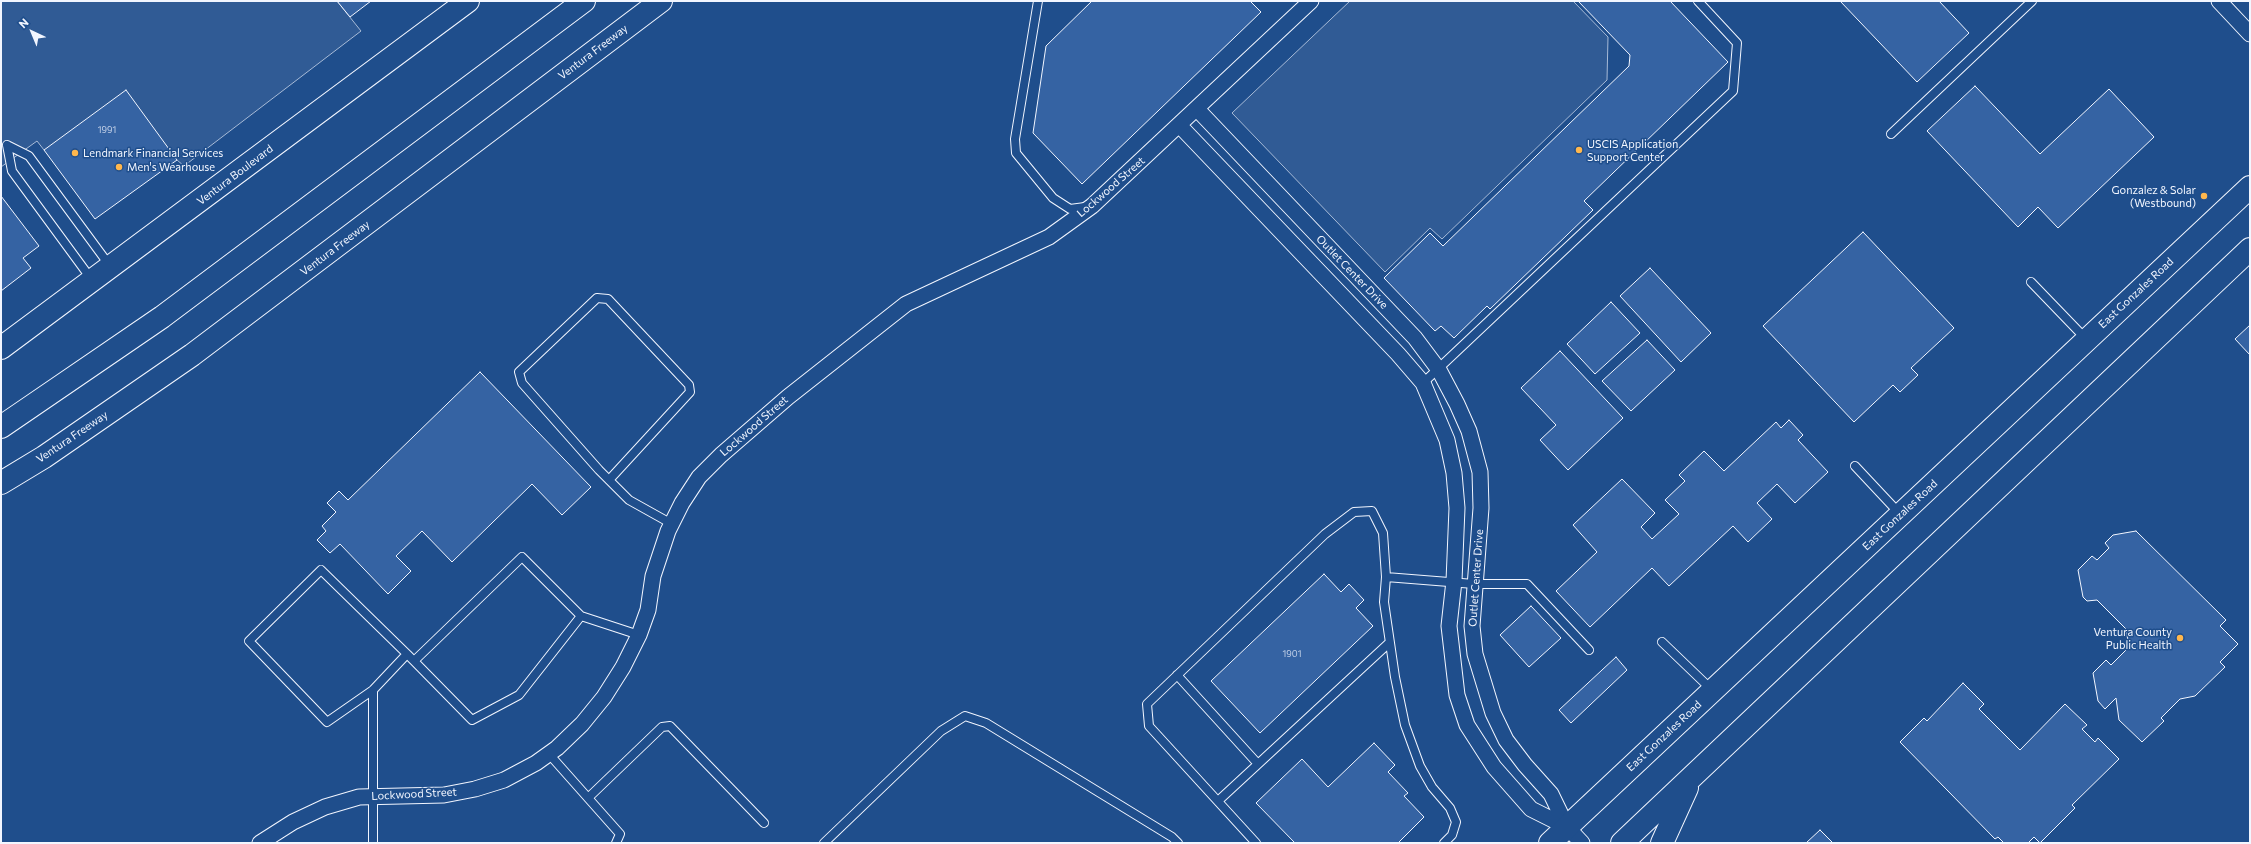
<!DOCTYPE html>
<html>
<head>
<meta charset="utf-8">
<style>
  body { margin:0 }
  #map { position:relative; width:2251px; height:844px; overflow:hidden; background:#1f4e8c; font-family:Commissioner,sans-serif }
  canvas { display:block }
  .frame { position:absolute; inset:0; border:2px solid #f2f6ff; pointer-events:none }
  .north { position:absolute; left:12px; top:12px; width:40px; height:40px; -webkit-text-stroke:3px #1f4e8c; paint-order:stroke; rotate:316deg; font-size:11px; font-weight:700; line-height:16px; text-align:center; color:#f2f6ff }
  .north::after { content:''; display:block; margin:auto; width:14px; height:18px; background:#f2f6ff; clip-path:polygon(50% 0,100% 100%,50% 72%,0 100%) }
</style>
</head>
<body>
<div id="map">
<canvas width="2251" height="844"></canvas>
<div class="frame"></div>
<div class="north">N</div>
</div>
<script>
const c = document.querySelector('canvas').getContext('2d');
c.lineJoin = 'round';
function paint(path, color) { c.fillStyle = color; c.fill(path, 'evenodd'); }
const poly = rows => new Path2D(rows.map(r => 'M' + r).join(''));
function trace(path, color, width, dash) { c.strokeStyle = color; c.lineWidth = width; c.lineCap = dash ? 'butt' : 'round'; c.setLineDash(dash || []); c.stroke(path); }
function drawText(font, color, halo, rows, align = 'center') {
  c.font = font + ' Commissioner,sans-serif'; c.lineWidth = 3; c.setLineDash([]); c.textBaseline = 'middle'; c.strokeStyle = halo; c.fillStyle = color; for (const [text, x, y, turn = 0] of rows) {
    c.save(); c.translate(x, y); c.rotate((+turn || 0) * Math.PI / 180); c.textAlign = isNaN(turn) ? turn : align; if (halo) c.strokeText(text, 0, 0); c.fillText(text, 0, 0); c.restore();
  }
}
const built = poly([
  [1,1,337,1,361,31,184,166,177,160,44,150,37,141,1,167,1,1],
  [1350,1,1573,1,1608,37,1607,80,1442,239,1430,228,1385,272,1232,113,1350,1]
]);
paint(built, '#305b95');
trace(built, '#a8bbd7', 1);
const building = poly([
  [337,1,371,1,350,17,337,1],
  [1092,1,1250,1,1261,12,1082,184,1033,133,1046,46,1092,1],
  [1578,1,1670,1,1728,62,1584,201,1593,210,1490,309,1487,306,1454,338,1441,326,1435,331,1384,278,1430,233,1443,246,1629,66,1630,55,1578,1],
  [1840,1,1939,1,1969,33,1917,82,1840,1],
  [1975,86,2040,154,2109,89,2154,137,2058,228,2038,207,2018,227,1927,131,1975,86],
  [126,90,177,160,95,219,44,150,126,90],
  [1,196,39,246,23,258,31,268,1,291,1,196],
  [1863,232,1954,328,1911,368,1918,375,1900,392,1893,385,1854,422,1763,326,1863,232],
  [1650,268,1711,333,1681,362,1620,296,1650,268],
  [1611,302,1640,333,1595,374,1567,344,1611,302],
  [2250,325,2250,355,2235,339,2250,325],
  [1647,340,1675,370,1631,411,1602,381,1647,340],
  [1560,351,1623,418,1568,470,1540,440,1556,425,1521,388,1560,351],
  [480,372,591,487,562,515,532,484,452,562,422,531,396,556,411,571,388,594,340,544,330,553,317,540,326,531,322,526,336,512,327,503,339,491,348,500,480,372],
  [1789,420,1803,435,1798,440,1828,472,1795,503,1777,484,1757,503,1772,519,1748,542,1733,526,1669,586,1652,568,1590,627,1556,591,1597,552,1573,525,1622,479,1655,513,1641,527,1652,539,1679,514,1665,500,1685,481,1679,475,1704,451,1724,471,1776,422,1781,428,1789,420],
  [2136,531,2226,620,2220,626,2238,644,2220,662,2225,667,2195,696,2180,699,2161,718,2164,721,2142,742,2119,720,2116,698,2105,709,2098,701,2093,673,2106,660,2111,665,2129,647,2126,629,2097,600,2087,601,2083,597,2078,570,2092,556,2097,560,2109,548,2105,543,2113,535,2136,531],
  [1324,574,1341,592,1349,584,1364,600,1356,608,1373,626,1260,733,1211,681,1324,574],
  [1531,606,1561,638,1529,667,1500,635,1531,606],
  [1616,657,1627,670,1571,723,1559,710,1616,657],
  [1963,683,1984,704,1979,709,2020,750,2065,704,2087,725,2082,729,2095,742,2098,738,2119,759,2072,805,2075,808,2040,843,2034,837,2028,843,2004,843,1998,837,1995,839,1900,742,1924,718,1927,721,1963,683],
  [1374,743,1395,765,1388,772,1408,793,1404,796,1424,817,1398,843,1295,843,1256,803,1302,759,1328,787,1374,743],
  [1820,830,1833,843,1806,843,1820,830]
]);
paint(building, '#3563a3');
trace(building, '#f2f6ff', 1);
const lane = poly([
  [1038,1,1015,139,1016,153,1053,198,1070,209,1085,207],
  [1891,134,2032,1],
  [7,145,29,156,110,266],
  [7,145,12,171,92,280],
  [2031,282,2086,339],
  [1423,383,1733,91,1737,43,1698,1],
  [1855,466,1900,514],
  [609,480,690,392,689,385,608,299,597,298,519,372,522,383,599,470,629,500,672,524],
  [321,570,407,654,373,690,327,722,249,641,321,570],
  [1386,577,1474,584,1527,584,1589,650],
  [581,616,639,635],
  [1662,642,1712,690],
  [407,654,414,661,472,720,519,695,581,616,522,557,414,661],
  [1177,675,1258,764],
  [373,690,373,843],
  [549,754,620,834,616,843],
  [588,798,662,727,670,726,764,823],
  [1218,801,1389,643],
  [824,843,941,731,965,716,986,723,1172,837,1178,843],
  [1256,843,1149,726,1147,704,1325,534,1354,512,1372,511,1383,533,1386,577,1384,602,1395,677,1405,725,1420,766,1432,787,1450,808,1456,822,1452,835,1444,843]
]);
const street = poly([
  [2219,1,2250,34],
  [1197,109,1415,338,1439,370,1457,404,1469,431,1480,472,1481,508,1472,626,1475,654,1493,713,1506,740,1525,765,1551,794,1567,827],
  [1180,126,1398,354,1423,383,1447,440,1454,473,1457,508,1454,581,1449,626,1457,695,1467,725,1494,767,1531,809,1567,827,1582,843],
  [260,843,293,822,325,807,359,797,444,795,475,789,504,780,536,763,557,748,582,724,604,697,623,667,639,635,648,610,653,576,668,531,682,503,699,477,721,455,788,397,906,304,1049,237,1092,206,1311,1]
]);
const secondary = poly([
  [1,348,468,1],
  [1550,843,2250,187],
  [1622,843,2250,249],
  [1662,843,1687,788]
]);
const highway = poly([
  [1,427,162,317,584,1],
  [1,483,44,457,192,355,661,1]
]);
trace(lane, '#f2f6ff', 10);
trace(street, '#f2f6ff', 17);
trace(secondary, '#f2f6ff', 24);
trace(highway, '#f2f6ff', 24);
trace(lane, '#1f4e8c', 8);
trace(street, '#1f4e8c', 15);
trace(secondary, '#1f4e8c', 22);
trace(highway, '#1f4e8c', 22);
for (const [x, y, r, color] of [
  [1579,150,4,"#ffb74d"],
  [75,153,4,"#ffb74d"],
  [119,167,4,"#ffb74d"],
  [2204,196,4,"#ffb74d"],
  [2180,638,4,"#ffb74d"]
]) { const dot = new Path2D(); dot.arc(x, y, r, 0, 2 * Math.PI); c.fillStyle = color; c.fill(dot); trace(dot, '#1f4e8c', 1.5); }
drawText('9px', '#c3d1e8', null, [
  ["1991",107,130],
  ["1901",1292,654]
]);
drawText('11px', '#f2f6ff', '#1f4e8c', [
  ["Ventura Freeway",593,52,-37],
  ["Ventura Boulevard",235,175,-37],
  ["Lockwood Street",1111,187,-41],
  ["Ventura Freeway",335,248,-37],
  ["Outlet Center Drive",1352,272,46],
  ["East Gonzales Road",2136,293,-43],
  ["Lockwood Street",754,426,-41],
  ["Ventura Freeway",72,437,-34],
  ["East Gonzales Road",1900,515,-43],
  ["Outlet Center Drive",1476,578,-86],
  ["East Gonzales Road",1664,736,-43],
  ["Lockwood Street",414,794,-3]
]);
drawText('11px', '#f2f6ff', '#1f4e8c', [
  ["USCIS Application",1587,144],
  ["Support Center",1587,157],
  ["Lendmark Financial Services",83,153],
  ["Men's Wearhouse",127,167],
  ["Gonzalez & Solar",2196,190,"right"],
  ["(Westbound)",2196,203,"right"],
  ["Ventura County",2172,632,"right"],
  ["Public Health",2172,645,"right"]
], 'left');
</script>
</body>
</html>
